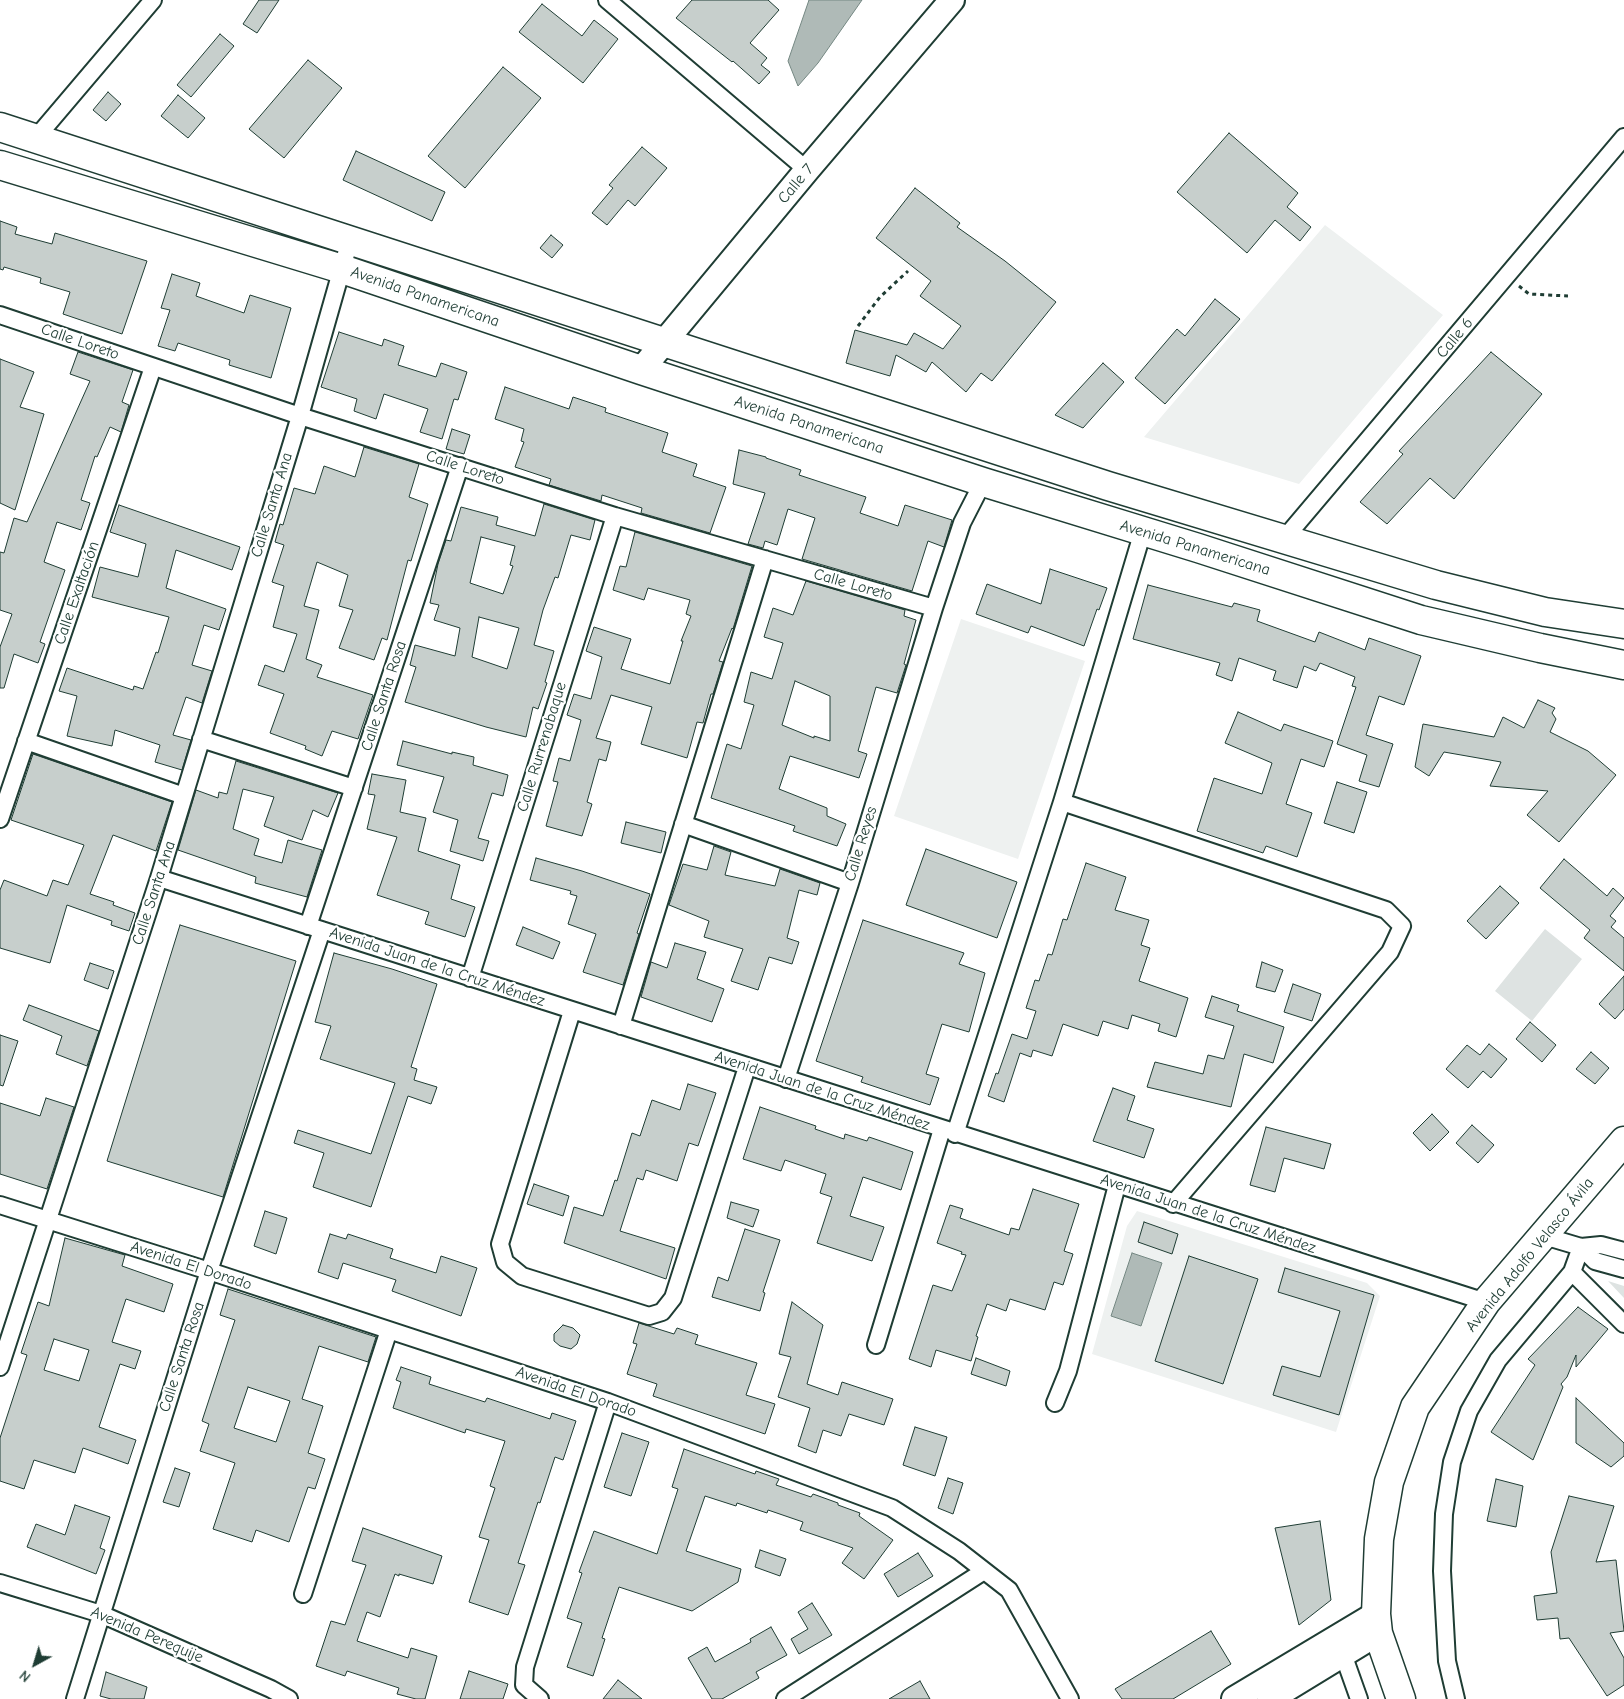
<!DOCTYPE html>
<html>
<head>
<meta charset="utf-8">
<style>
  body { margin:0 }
  #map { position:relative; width:1624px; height:1699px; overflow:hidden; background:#fff; font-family:"Comic Neue",sans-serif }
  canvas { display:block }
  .north { position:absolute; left:10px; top:1639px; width:50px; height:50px; -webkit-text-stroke:4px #fff; paint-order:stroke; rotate:219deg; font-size:14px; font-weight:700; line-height:20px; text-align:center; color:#1f3d34 }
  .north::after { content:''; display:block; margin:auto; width:18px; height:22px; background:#1f3d34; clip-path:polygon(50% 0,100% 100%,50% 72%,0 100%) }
</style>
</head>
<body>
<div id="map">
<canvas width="1624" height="1699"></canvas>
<div class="north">N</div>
</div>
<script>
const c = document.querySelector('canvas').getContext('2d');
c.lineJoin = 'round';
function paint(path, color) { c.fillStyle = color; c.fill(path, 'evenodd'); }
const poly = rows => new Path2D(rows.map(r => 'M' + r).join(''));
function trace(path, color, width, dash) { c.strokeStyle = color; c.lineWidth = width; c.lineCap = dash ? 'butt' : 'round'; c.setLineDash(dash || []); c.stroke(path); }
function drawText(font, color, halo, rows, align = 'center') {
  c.font = font + ' "Comic Neue",sans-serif'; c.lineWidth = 4.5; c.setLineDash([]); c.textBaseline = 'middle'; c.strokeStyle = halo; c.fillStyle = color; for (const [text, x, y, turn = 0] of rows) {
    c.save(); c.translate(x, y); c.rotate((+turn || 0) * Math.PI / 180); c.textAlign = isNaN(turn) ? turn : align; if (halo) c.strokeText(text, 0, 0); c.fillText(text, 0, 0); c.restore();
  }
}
paint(poly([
  [1325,225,1443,315,1299,484,1144,437],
  [961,619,1085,661,1018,859,894,816],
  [1137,1211,1367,1283,1380,1296,1336,1432,1092,1354,1127,1226]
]), '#eef1f0');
paint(poly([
  [1545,929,1582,959,1532,1021,1495,991],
  [1608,1281,1624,1286,1624,1298]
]), '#dee3e2');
const water = poly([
  [809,0,862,0,818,63,798,86,788,61,809,0],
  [1132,1253,1162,1263,1141,1326,1111,1316,1132,1253]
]);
paint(water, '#afbab7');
trace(water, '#758883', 1);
const building = poly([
  [259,0,279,0,257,33,243,24,259,0],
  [692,0,768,0,779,10,750,43,767,58,761,65,770,72,759,84,733,61,732,62,676,18,692,0],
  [542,4,582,36,594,20,618,39,583,83,519,32,542,4],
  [220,34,234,46,191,97,177,85,220,34],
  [308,60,342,88,284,158,249,129,308,60],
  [503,67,541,98,465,188,428,156,503,67],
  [108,92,121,104,106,121,93,110,108,92],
  [178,95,205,118,188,138,161,116,178,95],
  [1229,133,1298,193,1287,207,1311,227,1300,241,1275,220,1247,253,1177,192,1229,133],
  [642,147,667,168,635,206,628,200,607,225,592,213,613,188,609,185,642,147],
  [356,151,445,192,432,221,343,180,356,151],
  [915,188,960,223,957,227,1005,261,1056,302,992,381,981,373,966,392,932,362,926,372,896,355,890,376,846,363,855,330,907,345,914,333,943,349,961,326,920,296,931,281,876,238,915,188],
  [0,221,17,227,15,234,52,244,55,233,147,261,122,334,63,314,70,292,40,283,41,278,4,267,3,270,0,269,0,221],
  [551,235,563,245,552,258,540,248,551,235],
  [172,274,200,283,196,296,244,313,250,295,291,308,271,378,229,365,230,360,178,343,175,351,158,346,170,310,161,308,172,274],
  [1215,299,1240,319,1165,404,1135,378,1177,329,1185,336,1215,299],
  [339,332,382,346,384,339,404,346,398,365,436,377,441,363,467,372,458,400,454,399,442,439,420,432,428,409,384,394,376,419,354,411,357,399,321,387,339,332],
  [78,352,133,370,122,402,129,405,121,432,110,427,97,457,95,456,81,500,90,503,81,530,57,522,44,562,65,570,40,642,45,644,38,663,14,654,4,688,0,688,0,647,12,614,0,610,0,552,4,553,14,518,27,522,90,381,70,374,78,352],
  [1491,352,1542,394,1454,499,1430,478,1387,524,1360,502,1403,454,1399,451,1491,352],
  [0,359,34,372,20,407,44,414,15,510,0,503,0,359],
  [1103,363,1124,382,1083,428,1055,415,1103,363],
  [505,387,569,409,573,397,606,408,605,412,668,433,662,452,697,464,693,476,726,487,710,533,641,513,642,508,602,495,601,501,549,485,551,479,515,467,524,442,521,441,524,429,495,419,505,387],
  [452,429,470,435,464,454,446,449,452,429],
  [364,447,419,464,409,497,428,504,411,561,408,560,387,640,382,638,374,660,339,648,353,610,339,606,348,575,317,562,304,606,319,610,306,659,322,665,317,677,373,695,358,739,332,731,322,756,305,749,306,746,270,733,284,694,258,685,265,665,284,672,297,634,273,627,284,586,272,582,284,545,275,542,280,524,283,525,294,488,315,494,324,466,355,477,364,447],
  [739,450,766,457,766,458,801,470,799,475,866,497,860,513,898,526,905,505,952,520,944,547,928,541,912,591,802,559,815,518,788,509,777,545,765,541,763,548,748,544,765,493,733,484,739,450],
  [544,504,595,520,590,540,571,535,558,578,555,577,543,610,534,645,554,651,545,682,547,683,538,709,533,707,526,737,486,727,405,702,416,667,410,665,415,645,455,656,460,628,434,620,439,605,430,603,438,564,446,540,451,541,461,507,498,517,496,525,535,536,544,504],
  [481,537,515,546,510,565,513,566,503,594,470,583,481,537],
  [479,617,519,628,507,669,472,657,479,617],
  [119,505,240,547,232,570,176,550,166,588,226,609,219,630,204,625,192,665,212,671,202,703,186,697,173,735,191,740,182,770,155,762,160,745,115,730,112,746,67,736,77,696,59,691,67,668,133,690,134,686,143,689,156,652,158,653,169,617,92,597,100,567,138,577,146,544,110,532,119,505],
  [635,532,752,566,733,629,732,628,719,661,723,662,713,694,711,694,703,723,697,722,687,758,641,744,652,707,611,695,596,738,611,742,606,761,599,759,587,802,592,804,582,836,546,826,558,782,553,781,559,758,570,761,581,720,567,715,574,694,591,699,602,657,586,651,594,627,631,639,621,669,670,684,683,641,681,641,691,616,686,614,690,600,648,588,644,600,613,590,620,566,626,567,635,532],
  [1050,569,1107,588,1099,610,1097,609,1084,646,1031,626,1028,633,976,614,987,584,1041,604,1050,569],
  [806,581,905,610,904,616,916,620,904,664,906,665,897,693,876,687,858,751,867,754,859,778,790,756,779,789,827,808,827,816,846,824,837,846,793,831,795,826,711,798,727,744,741,749,754,705,744,702,751,672,772,679,783,643,764,637,773,608,793,615,806,581],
  [795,681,830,696,830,741,814,736,814,738,782,725,795,681],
  [1148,585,1232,607,1234,603,1260,610,1257,621,1315,642,1319,632,1365,650,1369,638,1421,656,1404,705,1379,696,1366,735,1393,744,1379,787,1359,781,1367,755,1337,744,1356,687,1352,686,1355,677,1320,663,1316,671,1304,666,1297,688,1273,680,1276,671,1239,658,1232,681,1216,675,1220,663,1133,639,1148,585],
  [1538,700,1555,708,1552,713,1556,719,1550,732,1588,751,1616,775,1559,842,1527,815,1548,791,1490,786,1501,762,1444,752,1429,776,1415,767,1423,724,1494,737,1503,717,1524,728,1538,700],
  [1238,712,1281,731,1284,724,1333,741,1324,767,1301,759,1286,804,1312,813,1297,857,1266,846,1263,853,1197,831,1214,778,1262,794,1272,763,1225,743,1238,712],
  [403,741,452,754,452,752,474,757,473,765,508,775,503,796,492,793,478,838,489,841,483,861,450,851,458,820,433,812,444,777,397,765,403,741],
  [33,754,172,802,156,851,113,835,90,894,114,902,113,905,135,913,129,931,111,925,112,921,67,905,50,963,0,948,0,890,4,880,47,896,53,880,68,885,84,845,11,820,33,754],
  [236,761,338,793,328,817,313,810,302,840,264,826,274,797,243,789,233,829,259,839,254,855,282,863,288,840,322,850,307,897,255,883,256,877,178,850,196,790,218,798,219,792,227,794,236,761],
  [372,774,406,780,400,812,426,818,418,851,460,865,451,899,475,907,465,937,425,924,429,912,377,895,397,837,367,829,375,795,368,794,372,774],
  [1337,782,1367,792,1354,833,1324,823,1337,782],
  [626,822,666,832,661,853,621,843,626,822],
  [714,846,731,852,725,875,775,886,780,869,820,883,817,895,799,890,787,938,799,942,792,964,769,957,758,990,731,981,743,949,704,937,709,921,669,905,683,864,707,870,714,846],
  [926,849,1017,882,997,938,906,905,926,849],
  [536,858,582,871,650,894,637,933,639,934,623,985,583,972,596,934,568,924,577,896,570,894,571,891,530,880,536,858],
  [1564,859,1607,896,1613,888,1624,898,1610,916,1616,921,1611,927,1624,938,1624,971,1584,938,1590,930,1540,888,1564,859],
  [1086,863,1126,877,1115,910,1149,920,1141,945,1150,948,1139,981,1188,998,1176,1037,1158,1031,1160,1024,1132,1015,1128,1029,1103,1021,1098,1036,1063,1024,1052,1056,1033,1050,1031,1057,1020,1053,1004,1102,988,1096,996,1073,998,1074,1012,1034,1027,1039,1036,1011,1026,1008,1035,980,1039,981,1048,954,1052,955,1063,919,1067,920,1086,863],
  [1500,886,1519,903,1486,939,1467,921,1500,886],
  [863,920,964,953,959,964,985,973,969,1032,942,1024,926,1074,939,1078,930,1105,861,1082,863,1077,816,1061,863,920],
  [180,925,296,961,223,1197,107,1161,180,925],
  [523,927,560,942,553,959,516,945,523,927],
  [675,943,706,952,697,979,724,989,712,1022,641,997,651,962,667,968,675,943],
  [334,953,392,969,437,984,411,1067,417,1069,414,1080,437,1087,431,1104,408,1096,371,1207,313,1187,324,1153,294,1143,298,1130,371,1154,395,1083,320,1059,331,1026,315,1022,334,953],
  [1262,962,1283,970,1275,992,1256,987,1262,962],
  [90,963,114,971,108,989,84,980,90,963],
  [1624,976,1624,1009,1615,1019,1599,1004,1624,976],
  [1293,984,1321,994,1312,1021,1284,1012,1293,984],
  [1212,996,1239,1005,1237,1011,1284,1027,1273,1063,1244,1054,1231,1107,1147,1087,1155,1062,1203,1074,1208,1055,1224,1059,1234,1026,1205,1017,1212,996],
  [29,1005,99,1031,87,1066,56,1054,62,1036,23,1020,29,1005],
  [1530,1022,1556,1045,1542,1062,1516,1039,1530,1022],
  [0,1035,18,1041,3,1086,0,1085,0,1035],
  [1489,1044,1507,1059,1491,1078,1483,1071,1468,1088,1446,1069,1467,1045,1480,1055,1489,1044],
  [1591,1052,1609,1068,1595,1084,1576,1069,1591,1052],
  [688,1084,716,1093,698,1146,689,1143,677,1181,646,1170,643,1180,637,1178,620,1231,675,1248,666,1279,564,1243,574,1207,603,1216,615,1180,617,1181,632,1133,640,1136,652,1100,680,1110,688,1084],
  [1113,1088,1135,1096,1127,1120,1154,1129,1144,1158,1093,1141,1113,1088],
  [46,1098,74,1107,47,1189,0,1174,0,1103,40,1116,46,1098],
  [760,1107,816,1126,815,1129,844,1139,845,1134,867,1141,869,1137,913,1152,901,1190,863,1177,850,1216,884,1227,872,1261,817,1243,832,1197,820,1193,826,1174,785,1160,781,1171,743,1159,760,1107],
  [1432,1114,1449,1132,1430,1151,1413,1133,1432,1114],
  [1472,1125,1494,1145,1478,1163,1456,1143,1472,1125],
  [1266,1127,1331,1144,1324,1169,1284,1158,1275,1192,1250,1185,1266,1127],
  [534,1184,569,1196,563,1216,527,1204,534,1184],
  [1033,1189,1079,1204,1064,1251,1073,1254,1063,1285,1054,1282,1045,1310,1010,1299,1006,1311,987,1304,976,1336,978,1337,971,1361,936,1350,931,1367,909,1359,933,1285,952,1291,966,1255,961,1254,962,1252,937,1243,950,1205,963,1209,960,1218,1009,1235,1011,1228,1019,1230,1033,1189],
  [731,1202,759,1210,753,1227,727,1218,731,1202],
  [265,1211,287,1218,276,1254,254,1246,265,1211],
  [1144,1222,1178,1234,1172,1254,1138,1242,1144,1222],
  [745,1229,780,1240,763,1292,765,1293,760,1311,712,1297,718,1277,728,1281,745,1229],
  [330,1234,346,1239,348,1234,393,1249,390,1258,436,1273,441,1256,477,1268,461,1316,392,1291,396,1280,343,1263,338,1279,318,1272,330,1234],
  [65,1238,125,1255,122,1266,173,1284,164,1312,126,1299,112,1342,141,1351,135,1369,120,1364,99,1427,136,1440,128,1464,83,1448,75,1473,34,1460,24,1489,0,1481,0,1438,27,1355,21,1353,38,1302,49,1306,65,1238],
  [54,1339,89,1350,79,1381,44,1370,54,1339],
  [1189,1256,1258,1279,1223,1384,1155,1361,1189,1256],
  [1285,1268,1374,1295,1339,1415,1273,1395,1282,1366,1320,1377,1340,1311,1278,1292,1285,1268],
  [228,1289,376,1337,368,1362,319,1346,302,1399,323,1406,308,1453,325,1459,315,1489,308,1487,289,1542,256,1530,252,1542,213,1529,235,1463,200,1451,209,1424,202,1421,235,1320,220,1315,228,1289],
  [248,1387,290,1401,276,1442,234,1428,248,1387],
  [792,1302,823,1325,807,1384,838,1395,842,1382,893,1399,884,1425,849,1414,841,1436,823,1430,816,1453,798,1446,810,1408,778,1397,791,1357,779,1354,792,1302],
  [1578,1307,1608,1329,1576,1367,1576,1355,1567,1377,1561,1384,1563,1387,1533,1460,1491,1432,1535,1365,1528,1359,1578,1307],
  [639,1323,674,1334,677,1328,698,1335,695,1344,757,1363,746,1395,775,1404,765,1434,653,1396,657,1384,627,1374,637,1344,633,1343,639,1323],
  [563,1325,573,1328,580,1335,577,1344,571,1349,560,1346,554,1341,554,1334,563,1325],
  [976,1358,1010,1371,1006,1386,971,1374,976,1358],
  [401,1367,431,1377,429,1384,485,1402,487,1398,550,1419,552,1413,576,1421,563,1460,555,1457,540,1503,538,1502,518,1563,525,1565,508,1615,469,1602,489,1540,479,1537,495,1488,490,1486,505,1441,466,1429,465,1433,393,1408,401,1382,396,1380,401,1367],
  [1576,1398,1624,1443,1624,1456,1611,1467,1576,1443,1576,1398],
  [915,1427,947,1437,935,1476,903,1465,915,1427],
  [622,1433,649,1442,631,1496,604,1487,622,1433],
  [684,1449,755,1474,756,1471,779,1479,776,1485,811,1497,813,1494,838,1503,838,1505,860,1513,859,1516,893,1540,864,1579,842,1563,853,1548,800,1530,803,1522,768,1510,767,1513,737,1503,736,1506,705,1496,686,1551,741,1569,738,1582,692,1611,619,1587,602,1638,605,1639,593,1676,567,1667,582,1623,567,1618,582,1573,579,1572,594,1531,657,1554,678,1489,672,1487,684,1449],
  [175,1468,190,1473,179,1507,163,1502,175,1468],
  [948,1478,963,1483,953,1514,938,1508,948,1478],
  [1496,1479,1523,1486,1516,1527,1487,1521,1496,1479],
  [1569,1496,1614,1506,1596,1562,1616,1560,1624,1631,1610,1633,1624,1658,1624,1685,1607,1696,1569,1638,1560,1639,1558,1618,1537,1620,1534,1596,1557,1593,1551,1552,1569,1496],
  [75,1505,110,1517,100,1548,105,1550,96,1574,27,1547,36,1524,65,1535,75,1505],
  [1320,1521,1331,1600,1299,1625,1275,1528,1320,1521],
  [363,1528,442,1556,433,1584,399,1574,399,1576,395,1574,380,1617,367,1612,357,1641,408,1658,411,1648,437,1656,425,1699,416,1699,397,1694,399,1688,347,1671,345,1676,316,1666,331,1621,345,1625,366,1565,352,1561,363,1528],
  [760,1550,786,1559,780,1576,755,1567,760,1550],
  [918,1553,933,1576,898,1597,884,1574,918,1553],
  [812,1603,832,1635,799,1654,791,1639,808,1629,798,1612,812,1603],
  [771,1627,787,1655,756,1672,759,1678,722,1699,712,1699,688,1658,707,1647,715,1662,751,1642,750,1639,771,1627],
  [1211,1631,1231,1664,1173,1699,1122,1699,1115,1689,1211,1631],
  [469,1671,508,1684,503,1699,460,1699,469,1671],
  [106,1672,147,1687,144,1699,111,1699,100,1696,106,1672],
  [618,1680,642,1699,603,1699,618,1680],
  [920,1681,930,1699,889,1699,920,1681]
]);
paint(building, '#c7cfcc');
trace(building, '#1f3d34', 1);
const street = poly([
  [607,0,807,170],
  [35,139,153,0],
  [0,315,300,416,615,516,934,608],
  [1284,539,1624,137],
  [201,739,354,788],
  [26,741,184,796],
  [1062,802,1386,910,1402,926,1390,952,1173,1204],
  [0,819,153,367],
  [683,824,850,883],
  [159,878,1486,1302],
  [308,926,460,466],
  [470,978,615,516],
  [572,1011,500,1244,505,1262,522,1276,649,1316,662,1312,673,1298,747,1067],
  [621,1026,765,559],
  [786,1079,850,883,934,608,962,523,983,482],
  [955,1134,1062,802,1143,531],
  [0,1205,209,1271,608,1402,892,1508,959,1551,1009,1590,1070,1699],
  [1544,1236,1581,1247,1601,1245,1624,1251],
  [1581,1247,1572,1272,1624,1324],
  [1581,1247,1595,1261,1624,1269],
  [876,1345,942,1129],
  [0,1367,159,878,300,416,350,240],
  [1055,1403,1068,1371,1117,1185],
  [0,1583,101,1614,271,1689,289,1699],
  [303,1594,389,1330],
  [1343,1654,1359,1699],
  [75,1699,209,1271,322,930],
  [540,1699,524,1685,525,1667,608,1402],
  [785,1699,984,1571],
  [1456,1699,1447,1661,1442,1571,1444,1514,1452,1462,1469,1411,1498,1360,1572,1272]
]);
const secondary = poly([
  [641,370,807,170,952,0],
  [1234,1699,1376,1614],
  [1270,1699,1378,1633]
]);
const highway = poly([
  [0,127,1108,486,1436,585,1545,612,1624,624],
  [0,165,342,269,641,370,983,482,1198,548,1421,620,1540,648,1624,665],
  [1401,1699,1378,1633,1376,1614,1379,1539,1389,1482,1415,1407,1486,1302,1624,1141]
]);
trace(street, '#1f3d34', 20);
trace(secondary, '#1f3d34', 28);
trace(highway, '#1f3d34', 31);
trace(poly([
  [1519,286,1529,294,1568,296],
  [858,326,880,297,908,271]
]), '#1f3d34', 3, [4, 4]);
trace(street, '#fff', 16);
trace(secondary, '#fff', 24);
trace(highway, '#fff', 28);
drawText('16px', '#1f3d34', '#fff', [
  ["Calle 7",796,184,-50],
  ["Avenida Panamericana",425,297,19],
  ["Calle 6",1455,338,-50],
  ["Calle Loreto",80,342,19],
  ["Avenida Panamericana",809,425,18],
  ["Calle Loreto",465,468,18],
  ["Calle Santa Ana",272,505,-73],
  ["Avenida Panamericana",1195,548,17],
  ["Calle Loreto",853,585,16],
  ["Calle Exaltación",77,593,-71],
  ["Calle Santa Rosa",384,696,-72],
  ["Calle Rurrenabaque",542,747,-73],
  ["Calle Reyes",861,844,-73],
  ["Calle Santa Ana",154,893,-72],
  ["Avenida Juan de la Cruz Méndez",437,967,18],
  ["Avenida Juan de la Cruz Méndez",822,1091,18],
  ["Avenida Juan de la Cruz Méndez",1208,1214,18],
  ["Avenida Adolfo Velasco Ávila",1530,1255,-51],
  ["Avenida El Dorado",191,1266,18],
  ["Calle Santa Rosa",182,1357,-72],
  ["Avenida El Dorado",576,1392,19],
  ["Avenida Perequije",147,1635,23]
]);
</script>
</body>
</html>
